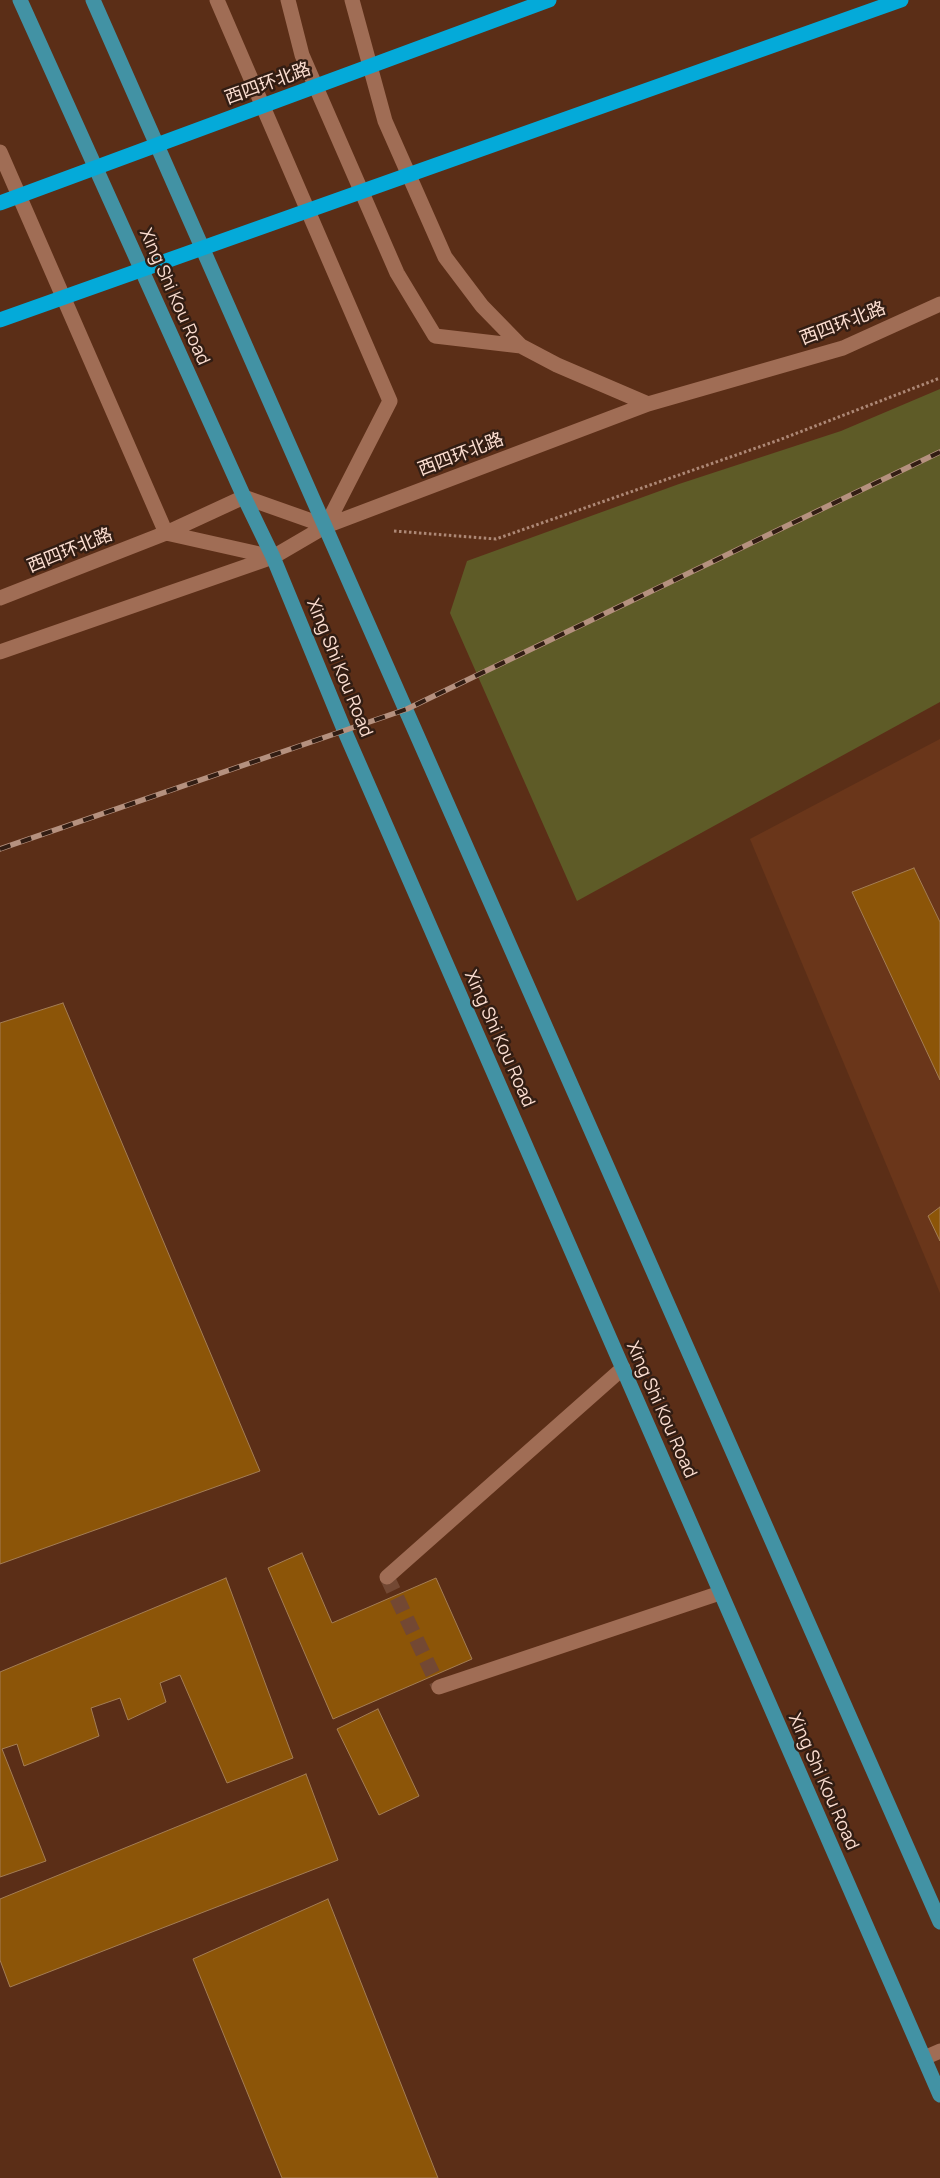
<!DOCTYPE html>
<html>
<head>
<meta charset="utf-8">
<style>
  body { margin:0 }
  canvas { display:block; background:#5b2e17 }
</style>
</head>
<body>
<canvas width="940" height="2178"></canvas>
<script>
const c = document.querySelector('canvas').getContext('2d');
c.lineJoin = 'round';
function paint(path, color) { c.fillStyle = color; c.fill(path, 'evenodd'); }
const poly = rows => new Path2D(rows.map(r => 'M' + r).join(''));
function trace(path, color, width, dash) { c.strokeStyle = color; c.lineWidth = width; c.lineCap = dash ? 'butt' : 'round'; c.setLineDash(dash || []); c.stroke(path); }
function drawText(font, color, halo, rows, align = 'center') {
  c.font = font + ' Manrope,"Noto Sans SC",sans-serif'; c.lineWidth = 5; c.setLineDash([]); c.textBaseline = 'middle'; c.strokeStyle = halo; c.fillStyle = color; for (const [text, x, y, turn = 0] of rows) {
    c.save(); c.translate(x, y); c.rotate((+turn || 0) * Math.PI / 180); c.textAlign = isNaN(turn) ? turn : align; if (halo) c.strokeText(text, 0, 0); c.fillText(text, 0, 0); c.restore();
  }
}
paint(poly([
  [940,739,940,1293,750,839]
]), '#6a361a');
paint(poly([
  [940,389,940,702,577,901,450,613,467,561,679,484,841,431]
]), '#5e5b27');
const building = poly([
  [914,868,940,922,940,1080,852,892,914,868],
  [63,1003,260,1471,0,1564,0,1023,63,1003],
  [940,1207,940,1241,928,1216,940,1207],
  [302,1553,332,1623,436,1578,472,1659,333,1719,268,1568,302,1553],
  [226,1578,293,1758,227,1783,180,1675,160,1683,166,1702,128,1720,120,1698,91,1708,99,1736,24,1766,17,1744,2,1749,46,1861,0,1877,0,1672,226,1578],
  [378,1709,419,1796,379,1815,337,1729,378,1709],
  [306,1774,338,1860,10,1987,0,1960,0,1899,306,1774],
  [328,1899,438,2178,282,2178,193,1959,328,1899]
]);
paint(building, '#8c5508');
trace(building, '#a47d54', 1);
trace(poly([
  [387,1577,439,1687]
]), '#734833', 15, [15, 8]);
trace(poly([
  [394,531,496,539,779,440,940,378]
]), '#ad8876', 3, [2.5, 2.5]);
trace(poly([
  [217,0,390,401,326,526],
  [288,0,302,55,397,273,435,336,521,346],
  [352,0,385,121,445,257,482,306,521,346,557,365,648,404],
  [0,152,166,533,273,557],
  [0,598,166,533,244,497,326,526],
  [0,652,273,557,326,526,648,404,843,348,940,304],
  [387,1577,623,1368],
  [439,1687,720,1593],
  [924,2058,940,2051]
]), '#a06d55', 15);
trace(poly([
  [20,0,244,497,273,557,345,732,940,2095],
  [93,0,940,1922]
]), '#4292a4', 15);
trace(poly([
  [0,203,549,0],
  [0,320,901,0]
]), '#04aad9', 15);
const rail = poly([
  [0,849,407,709,940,452]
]);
trace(rail, '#b5917f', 5.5);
trace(rail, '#321d13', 4, [11]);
drawText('18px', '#fcded1', '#321d13', [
  ["西四环北路",268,84,-20],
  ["Xing Shi Kou Road",174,297,66],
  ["西四环北路",843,324,-21],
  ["西四环北路",461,455,-21],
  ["西四环北路",70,551,-22],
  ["Xing Shi Kou Road",339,668,68],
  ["Xing Shi Kou Road",499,1039,66],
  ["Xing Shi Kou Road",661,1410,66],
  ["Xing Shi Kou Road",823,1782,66]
]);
</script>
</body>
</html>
